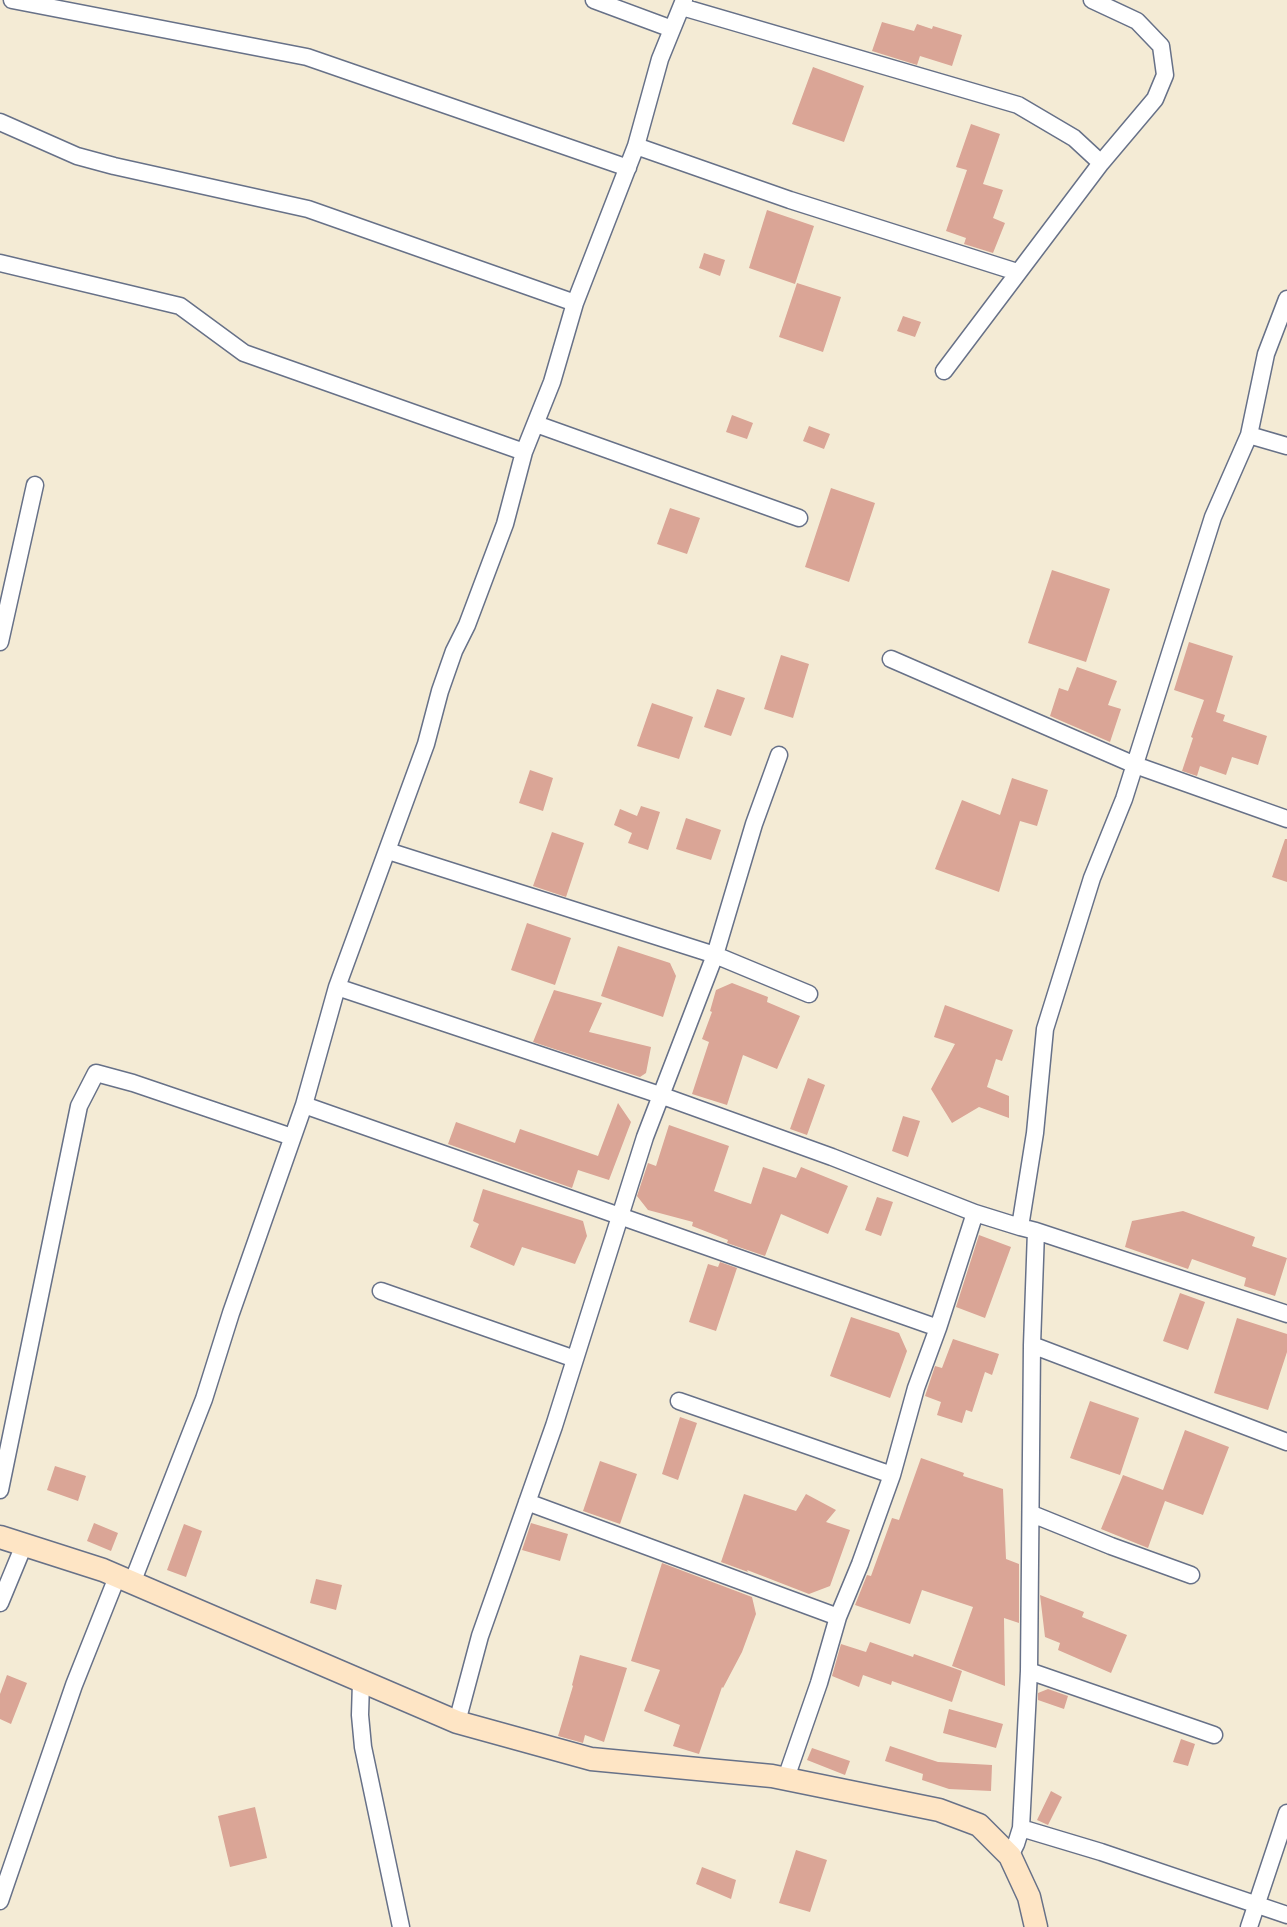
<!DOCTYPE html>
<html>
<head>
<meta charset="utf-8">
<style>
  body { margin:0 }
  canvas { display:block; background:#f4ebd5 }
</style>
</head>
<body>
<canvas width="1287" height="1927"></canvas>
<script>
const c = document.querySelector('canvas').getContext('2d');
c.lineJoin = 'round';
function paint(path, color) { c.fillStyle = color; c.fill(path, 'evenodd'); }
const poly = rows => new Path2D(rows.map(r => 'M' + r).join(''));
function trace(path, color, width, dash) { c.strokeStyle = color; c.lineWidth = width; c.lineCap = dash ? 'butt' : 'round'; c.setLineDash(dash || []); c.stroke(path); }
paint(poly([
  [882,22,914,31,917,24,932,29,933,26,962,35,952,66,920,56,917,65,872,51],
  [813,67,864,86,844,142,792,124],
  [971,124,1000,134,983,184,1003,190,993,218,1005,223,993,253,964,244,966,238,946,231,967,170,956,167],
  [767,210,814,226,795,284,749,268],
  [704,253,725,260,720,276,699,268],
  [797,283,841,297,823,352,779,337],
  [903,316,921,322,915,337,897,331],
  [732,415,753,423,747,439,726,432],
  [809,426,830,434,824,449,803,441],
  [831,488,875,503,849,582,805,567],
  [670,508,700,518,687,554,657,544],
  [1052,570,1110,589,1086,662,1028,643],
  [1189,642,1233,656,1216,712,1225,715,1223,721,1267,736,1258,765,1232,757,1226,775,1200,766,1197,776,1182,771,1193,738,1191,737,1204,700,1174,690],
  [781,655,809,664,793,718,764,709],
  [1077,667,1117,681,1108,705,1121,709,1110,742,1050,716,1059,688,1068,691],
  [717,689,745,698,731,736,704,727],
  [652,703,693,717,679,759,637,746],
  [530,770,553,778,543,811,519,803],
  [1012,778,1048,790,1037,826,1020,821,999,892,935,869,962,800,1000,815],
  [641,806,660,812,648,850,628,843,632,833,614,825,620,809,637,816],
  [686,818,721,830,711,860,676,849],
  [552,832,584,843,566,897,533,886],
  [1285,839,1287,839,1287,882,1272,877],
  [527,923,571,938,555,985,511,970],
  [618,946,670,963,676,976,663,1017,601,996],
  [732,983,768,997,767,1002,800,1016,777,1069,743,1055,727,1105,692,1094,709,1042,702,1039,712,1012,710,1011,716,990],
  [554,990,602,1003,589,1032,651,1047,646,1073,640,1077,533,1042],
  [945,1005,1013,1030,1002,1061,996,1059,987,1087,1009,1096,1009,1118,979,1107,952,1123,931,1089,955,1044,934,1037],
  [808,1078,825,1085,807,1135,790,1129],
  [618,1103,631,1122,609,1180,578,1170,572,1188,448,1144,456,1122,515,1143,520,1129,598,1156],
  [903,1116,920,1121,908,1157,892,1151],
  [669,1125,729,1146,714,1191,742,1201,751,1204,763,1167,796,1178,801,1167,848,1186,828,1234,781,1214,765,1256,727,1243,728,1240,692,1226,693,1222,648,1210,637,1196,648,1163,656,1166],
  [483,1189,583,1221,587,1236,575,1264,522,1247,514,1266,470,1247,479,1224,473,1221],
  [877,1197,893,1202,881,1236,865,1230],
  [1183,1211,1255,1237,1252,1246,1287,1258,1275,1296,1244,1286,1246,1278,1192,1259,1188,1269,1125,1247,1132,1221],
  [979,1235,1011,1247,985,1318,956,1307],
  [720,1262,737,1268,716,1331,689,1322,708,1264,718,1267],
  [1180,1293,1205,1302,1188,1350,1163,1341],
  [851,1317,899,1333,907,1351,890,1398,830,1376],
  [1237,1318,1287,1334,1287,1352,1268,1410,1214,1393],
  [953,1339,999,1354,992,1375,985,1372,972,1412,966,1410,962,1423,937,1415,941,1402,925,1396,935,1366,942,1368],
  [1090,1401,1139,1418,1120,1475,1070,1458],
  [680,1417,697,1423,678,1480,662,1474],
  [1185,1430,1229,1447,1203,1515,1165,1501,1148,1548,1101,1529,1123,1475,1163,1490],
  [921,1458,964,1473,963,1476,1003,1489,1006,1559,1019,1564,1019,1623,1004,1618,1005,1686,952,1666,973,1607,922,1590,910,1624,855,1605,867,1575,871,1576,892,1518,899,1520],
  [600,1461,637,1474,620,1524,583,1511],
  [55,1466,86,1476,78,1501,47,1490],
  [744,1494,796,1511,806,1494,836,1510,826,1522,850,1530,830,1586,809,1594,747,1570,748,1572,721,1562],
  [94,1523,118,1533,111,1551,87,1541],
  [531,1523,568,1534,560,1561,522,1550],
  [184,1524,202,1531,186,1577,167,1570],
  [662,1563,752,1597,756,1614,742,1652,723,1688,722,1687,699,1754,673,1746,680,1725,644,1711,660,1670,631,1661],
  [316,1579,342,1585,336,1610,310,1603],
  [1040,1595,1084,1612,1082,1617,1127,1635,1111,1673,1058,1650,1060,1643,1045,1637],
  [870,1642,913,1657,914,1654,962,1671,952,1702,892,1681,891,1685,863,1675,859,1687,832,1676,841,1644,866,1652],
  [580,1655,627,1668,604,1742,585,1735,583,1743,558,1736,573,1686,572,1685],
  [7,1675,27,1683,11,1724,0,1719,0,1694],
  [1048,1689,1068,1696,1064,1709,1038,1700,1038,1693],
  [949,1709,1003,1724,996,1748,943,1733],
  [1181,1739,1195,1744,1188,1766,1173,1762],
  [890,1746,938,1762,992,1765,991,1791,949,1789,922,1780,923,1774,885,1761],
  [812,1748,850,1761,845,1775,807,1760],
  [1051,1791,1062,1797,1048,1825,1037,1820],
  [255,1807,267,1858,230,1867,218,1816],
  [796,1850,827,1860,810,1912,779,1903],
  [702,1867,736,1880,731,1899,696,1884]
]), '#daa596');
const minor = poly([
  [12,0,307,57,628,168],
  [594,0,672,29],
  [682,7,1018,105,1074,138,1101,163],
  [0,122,77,156,114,166,308,209,575,303],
  [636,146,790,200,1017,272],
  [0,263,180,306,244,353,524,452],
  [944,371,1101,163,1155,99,1165,75,1161,46,1137,21,1092,0],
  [536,424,799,518],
  [1249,435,1287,446],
  [0,642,35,485],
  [891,659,1135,765,1287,819],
  [388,851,715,955,809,994],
  [337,987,660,1095,832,1157,975,1213],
  [304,1105,938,1328],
  [1036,1231,1287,1314],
  [381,1291,575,1359],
  [1032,1345,1287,1442],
  [679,1401,892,1475],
  [0,1490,79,1106,96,1073,133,1083,292,1137],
  [527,1502,838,1617],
  [1032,1514,1111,1546,1191,1575],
  [132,1583,204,1399,231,1313,304,1105,337,987,426,744,440,691,454,651,467,625,505,524,524,452,552,382,575,303,636,146,660,59,684,0],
  [0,1603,24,1545],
  [1029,1671,1214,1735],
  [361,1682,360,1715,363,1747,401,1927],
  [457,1722,480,1636,554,1426,645,1137,715,955,754,824,779,755],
  [786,1778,819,1683,838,1617,860,1564,892,1475,916,1388,938,1328,975,1213,1020,1227,1035,1133,1045,1029,1092,878,1124,799,1213,517,1249,435,1266,354,1287,299],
  [1021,1828,1101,1852,1287,1915],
  [1010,1856,1016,1844,1021,1828,1029,1671,1032,1345,1036,1231,1020,1227],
  [0,1901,74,1685,117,1577],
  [1249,1927,1287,1813]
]);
const secondary = poly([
  [0,1537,103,1570,457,1722,591,1759,772,1776,939,1810,979,1825,1010,1856,1029,1897,1036,1927]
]);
trace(minor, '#677188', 19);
trace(secondary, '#677188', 25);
trace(minor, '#fff', 16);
trace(secondary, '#fee5c5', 22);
</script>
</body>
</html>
